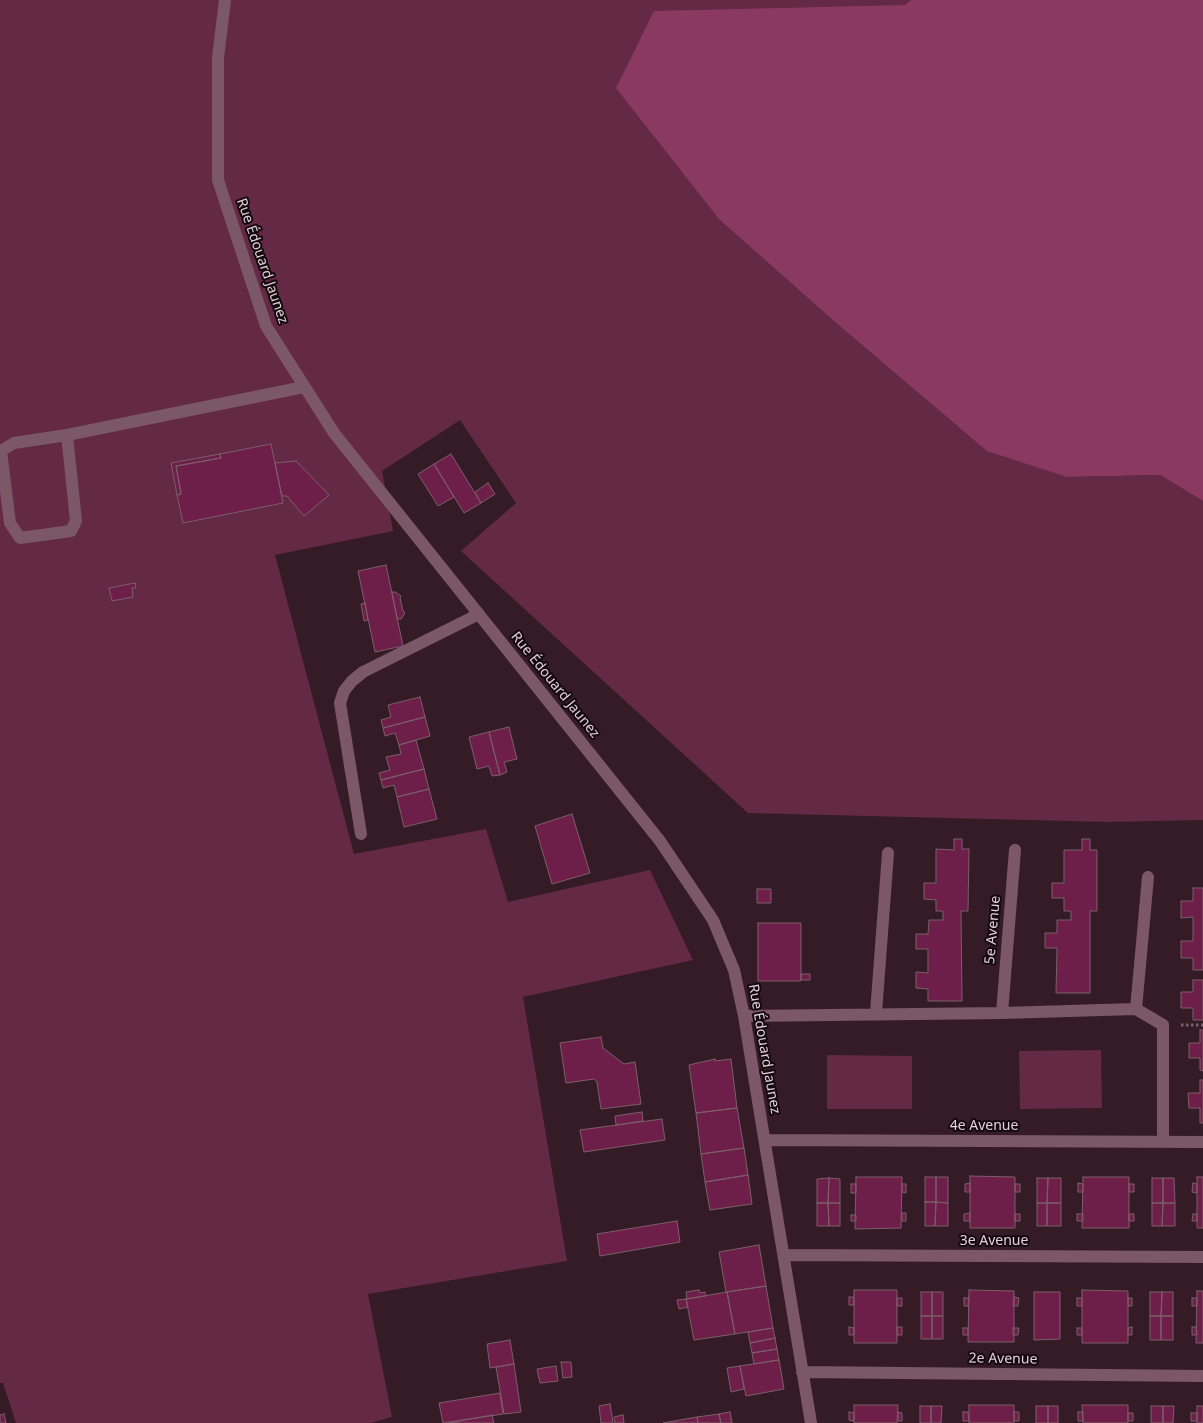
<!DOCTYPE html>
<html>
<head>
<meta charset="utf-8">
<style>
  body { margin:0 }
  canvas { display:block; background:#341b26 }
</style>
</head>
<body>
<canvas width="1203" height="1423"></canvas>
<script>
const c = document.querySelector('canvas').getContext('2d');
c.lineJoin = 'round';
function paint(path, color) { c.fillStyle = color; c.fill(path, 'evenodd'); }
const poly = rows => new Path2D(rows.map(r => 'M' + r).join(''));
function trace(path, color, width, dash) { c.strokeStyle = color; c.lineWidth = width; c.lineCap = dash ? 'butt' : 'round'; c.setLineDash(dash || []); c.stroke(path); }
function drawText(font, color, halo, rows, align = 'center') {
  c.font = font + ' "Noto Sans",sans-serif'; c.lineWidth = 4; c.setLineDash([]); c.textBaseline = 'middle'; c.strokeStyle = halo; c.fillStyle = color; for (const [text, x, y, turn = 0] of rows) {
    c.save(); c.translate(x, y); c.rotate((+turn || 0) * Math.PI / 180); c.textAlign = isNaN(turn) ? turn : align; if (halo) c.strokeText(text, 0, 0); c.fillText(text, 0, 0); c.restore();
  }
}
paint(poly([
  [0,0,911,0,905,5,1067,477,1160,475,1203,501,1203,820,1108,822,748,813,461,551,516,503,460,420,382,471,393,531,275,555,354,854,486,829,508,902,650,870,693,960,523,997,567,1261,368,1294,392,1417,371,1423,16,1423,3,1383,0,1383],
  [1101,1050,1102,1108,1020,1109,1019,1051],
  [827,1055,912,1056,912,1109,827,1109]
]), '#632945');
paint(poly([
  [911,0,1203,0,1203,501,1160,475,1067,477,987,451,834,321,719,219,616,88,654,11,905,5]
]), '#8a3961');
const building = poly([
  [271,444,283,503,183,523,177,495,181,494,176,466,221,458,220,454,271,444],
  [220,454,221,458,176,466,181,494,177,495,171,463,220,454],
  [451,454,481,503,464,513,434,464,451,454],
  [296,461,329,495,304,516,287,496,282,496,275,463,296,461],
  [434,464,454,497,438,506,418,474,434,464],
  [488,483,495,494,481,503,475,492,488,483],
  [386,565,403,646,375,652,358,571,386,565],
  [135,583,136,588,132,588,133,597,112,601,109,588,135,583],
  [392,592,395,592,401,596,400,598,403,611,405,613,401,619,397,619,392,592],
  [365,603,368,620,364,621,361,604,365,603],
  [420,697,425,717,383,728,381,720,391,717,388,705,420,697],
  [425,717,430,736,399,745,395,733,385,736,383,728,425,717],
  [509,727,517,759,504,762,507,772,500,775,489,732,509,727],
  [489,732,500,775,492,776,489,766,477,769,469,737,489,732],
  [416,740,424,769,381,780,379,773,390,770,386,757,401,754,399,745,416,740],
  [424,769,429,789,397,797,394,785,383,788,381,780,424,769],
  [429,789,437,819,404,827,397,797,429,789],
  [572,814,590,873,552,884,535,826,572,814],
  [954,839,962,839,962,849,969,849,968,911,961,911,962,1001,928,1001,928,989,916,988,916,972,928,973,928,949,916,949,916,934,928,934,929,920,943,920,943,911,936,911,936,900,924,899,924,883,936,883,936,849,954,850,954,839],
  [1082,839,1090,839,1090,850,1097,850,1097,911,1090,911,1090,993,1056,993,1057,948,1045,948,1045,933,1057,933,1057,920,1071,920,1071,911,1064,911,1064,898,1052,898,1052,883,1064,883,1064,850,1082,850,1082,839],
  [1193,888,1203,888,1203,970,1193,970,1193,958,1181,958,1181,941,1193,941,1193,917,1181,918,1181,901,1193,901,1193,888],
  [757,889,771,889,771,903,757,903,757,889],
  [758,923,801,923,801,981,758,981,758,923],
  [801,974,810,974,810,980,801,980,801,974],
  [1193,980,1203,980,1203,1020,1193,1020,1193,1008,1181,1008,1181,992,1193,992,1193,980],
  [1200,1030,1203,1030,1203,1071,1200,1070,1200,1058,1189,1058,1189,1043,1200,1043,1200,1030],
  [601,1037,603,1048,624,1064,635,1062,641,1104,601,1109,597,1082,594,1079,566,1083,560,1043,601,1037],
  [715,1059,715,1061,731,1059,737,1108,696,1113,689,1065,715,1059],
  [1200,1080,1203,1080,1203,1123,1200,1123,1200,1108,1189,1108,1188,1093,1200,1093,1200,1080],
  [737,1108,744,1148,701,1154,696,1113,737,1108],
  [642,1112,643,1121,616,1125,615,1116,642,1112],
  [662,1119,665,1140,584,1152,580,1130,662,1119],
  [744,1148,748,1175,705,1182,701,1154,744,1148],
  [748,1175,752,1204,710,1210,705,1182,748,1175],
  [970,1176,1015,1177,1015,1228,970,1228,970,1176],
  [856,1177,902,1177,901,1228,855,1229,856,1177],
  [925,1177,936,1177,936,1202,925,1202,925,1177],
  [936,1177,948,1177,948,1203,936,1202,936,1177],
  [1083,1177,1129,1177,1129,1228,1082,1228,1083,1177],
  [1197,1177,1203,1177,1203,1228,1197,1228,1197,1177],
  [829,1178,828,1203,817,1203,817,1179,829,1178],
  [829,1178,840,1179,840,1203,828,1203,829,1178],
  [1037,1178,1048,1178,1047,1203,1037,1203,1037,1178],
  [1048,1178,1061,1178,1061,1203,1047,1203,1048,1178],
  [1152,1178,1163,1178,1163,1203,1152,1203,1152,1178],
  [1163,1178,1174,1178,1175,1203,1163,1203,1163,1178],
  [970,1183,970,1192,965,1192,965,1184,970,1183],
  [1078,1183,1083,1184,1083,1192,1078,1192,1078,1183],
  [1193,1183,1197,1184,1197,1193,1192,1192,1193,1183],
  [851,1184,856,1184,856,1193,851,1193,851,1184],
  [902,1184,906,1184,906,1193,902,1192,902,1184],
  [1015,1184,1020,1184,1020,1192,1015,1192,1015,1184],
  [1129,1184,1134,1184,1134,1192,1129,1192,1129,1184],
  [925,1202,936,1202,935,1226,925,1226,925,1202],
  [936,1202,948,1203,948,1226,935,1226,936,1202],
  [817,1203,828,1203,829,1226,817,1226,817,1203],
  [828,1203,840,1203,840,1226,829,1226,828,1203],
  [1037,1203,1047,1203,1047,1226,1037,1226,1037,1203],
  [1047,1203,1061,1203,1061,1226,1047,1226,1047,1203],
  [1152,1203,1163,1203,1162,1226,1152,1226,1152,1203],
  [1163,1203,1175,1203,1175,1226,1162,1226,1163,1203],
  [902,1213,906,1213,906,1221,902,1221,902,1213],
  [970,1213,970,1221,964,1221,964,1214,970,1213],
  [1015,1214,1020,1214,1020,1221,1015,1221,1015,1214],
  [1077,1214,1083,1214,1083,1221,1077,1221,1077,1214],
  [1129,1214,1134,1214,1134,1221,1129,1221,1129,1214],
  [1193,1214,1197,1214,1197,1221,1192,1221,1193,1214],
  [851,1215,856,1215,856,1221,851,1221,851,1215],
  [677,1221,680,1242,600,1256,597,1234,677,1221],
  [759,1245,766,1286,726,1292,719,1252,759,1245],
  [766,1286,773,1328,735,1334,727,1292,766,1286],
  [699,1290,700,1293,705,1292,706,1296,687,1299,686,1292,699,1290],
  [854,1290,897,1290,897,1343,854,1343,854,1290],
  [969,1290,1014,1291,1014,1342,968,1342,969,1290],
  [1082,1290,1128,1291,1128,1343,1082,1343,1082,1290],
  [1197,1291,1203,1291,1203,1343,1196,1343,1197,1291],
  [727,1292,735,1334,694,1340,686,1299,727,1292],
  [921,1292,932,1292,932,1316,921,1316,921,1292],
  [932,1292,943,1292,943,1316,932,1316,932,1292],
  [1034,1292,1060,1292,1060,1339,1034,1340,1034,1292],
  [1150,1292,1162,1292,1161,1316,1150,1316,1150,1292],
  [1162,1292,1173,1292,1173,1316,1161,1316,1162,1292],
  [849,1297,854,1297,854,1305,849,1305,849,1297],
  [1014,1297,1019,1298,1018,1306,1013,1306,1014,1297],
  [897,1298,902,1298,902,1306,897,1306,897,1298],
  [964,1298,969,1298,968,1306,964,1306,964,1298],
  [1077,1298,1082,1298,1082,1306,1077,1306,1077,1298],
  [1128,1298,1132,1298,1132,1306,1128,1306,1128,1298],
  [1192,1298,1197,1298,1197,1306,1192,1306,1192,1298],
  [686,1299,688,1307,679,1309,677,1300,686,1299],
  [921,1316,932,1316,932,1339,921,1339,921,1316],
  [932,1316,943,1316,943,1339,932,1339,932,1316],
  [1150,1316,1161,1316,1161,1340,1150,1340,1150,1316],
  [1161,1316,1173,1316,1173,1340,1161,1340,1161,1316],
  [849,1327,854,1328,854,1335,849,1335,849,1327],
  [897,1327,902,1327,902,1335,897,1335,897,1327],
  [1132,1327,1132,1335,1128,1335,1128,1328,1132,1327],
  [1192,1327,1196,1327,1197,1335,1192,1335,1192,1327],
  [773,1328,775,1338,750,1343,748,1332,773,1328],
  [963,1328,968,1328,968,1335,963,1335,963,1328],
  [1013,1328,1019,1328,1018,1335,1013,1335,1013,1328],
  [1077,1328,1082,1328,1082,1335,1077,1335,1077,1328],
  [775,1338,777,1349,752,1353,750,1343,775,1338],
  [510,1340,514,1364,490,1368,487,1344,510,1340],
  [777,1349,779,1360,754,1364,752,1353,777,1349],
  [779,1360,784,1389,746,1396,740,1366,779,1360],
  [561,1362,571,1362,572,1377,563,1378,561,1362],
  [514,1364,521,1412,504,1414,496,1367,514,1364],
  [556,1366,558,1381,540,1383,537,1369,556,1366],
  [740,1366,744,1389,731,1392,727,1368,740,1366],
  [500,1393,503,1414,443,1423,439,1403,500,1393],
  [610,1404,613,1423,601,1423,599,1406,610,1404],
  [854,1405,898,1405,897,1423,854,1423,854,1405],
  [969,1405,1014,1405,1014,1423,969,1423,969,1405],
  [1082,1405,1128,1405,1128,1423,1083,1423,1082,1405],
  [920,1406,931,1406,931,1423,920,1423,920,1406],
  [931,1406,942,1406,941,1423,931,1423,931,1406],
  [1036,1406,1048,1406,1048,1423,1036,1423,1036,1406],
  [1048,1406,1058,1406,1058,1423,1048,1423,1048,1406],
  [1151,1406,1163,1406,1163,1423,1151,1423,1151,1406],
  [1163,1406,1174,1406,1173,1423,1163,1423,1163,1406],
  [1197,1406,1203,1406,1203,1423,1197,1423,1197,1406],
  [730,1412,732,1423,721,1423,719,1414,730,1412],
  [849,1412,854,1413,854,1421,849,1420,849,1412],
  [898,1412,902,1413,902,1421,898,1421,898,1412],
  [963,1412,968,1412,969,1421,963,1421,963,1412],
  [1014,1412,1019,1412,1019,1421,1014,1421,1014,1412],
  [1078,1412,1083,1412,1083,1421,1078,1421,1078,1412],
  [1128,1413,1133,1413,1133,1421,1128,1421,1128,1413],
  [1191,1413,1197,1413,1197,1421,1191,1421,1191,1413],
  [4,1414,6,1423,0,1423,0,1415,4,1414],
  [719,1414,721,1423,698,1423,697,1417,719,1414],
  [492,1415,494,1423,448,1423,492,1415],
  [623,1415,624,1423,615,1423,614,1417,623,1415],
  [697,1417,698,1423,663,1423,697,1417]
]);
paint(building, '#6e1f49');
trace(building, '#7c5e6a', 1);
trace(poly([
  [1181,1025,1203,1025]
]), '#77616a', 3, [2.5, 2.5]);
trace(poly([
  [225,0,218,58,218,180,266,326,334,433,660,841,713,920,734,970,744,1016,811,1423],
  [67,435,76,521,71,531,20,538,10,523,1,451,14,443,67,435,304,387],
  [361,834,340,703,344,691,352,681,363,672,479,614],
  [1136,1009,1148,877],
  [876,1013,888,853],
  [1002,1013,1015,850],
  [744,1016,1002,1013,1136,1009,1163,1025,1163,1142],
  [765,1140,1203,1142],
  [784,1255,1203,1257],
  [802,1372,1203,1376]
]), '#7c5767', 12);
drawText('14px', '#e2d0d7', '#14090e', [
  ["Rue Édouard Jaunez",262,261,71],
  ["Rue Édouard Jaunez",555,685,51],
  ["5e Avenue",993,930,-85],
  ["Rue Édouard Jaunez",764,1049,80],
  ["4e Avenue",984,1126],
  ["3e Avenue",994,1241],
  ["2e Avenue",1003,1359,1]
]);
</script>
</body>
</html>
